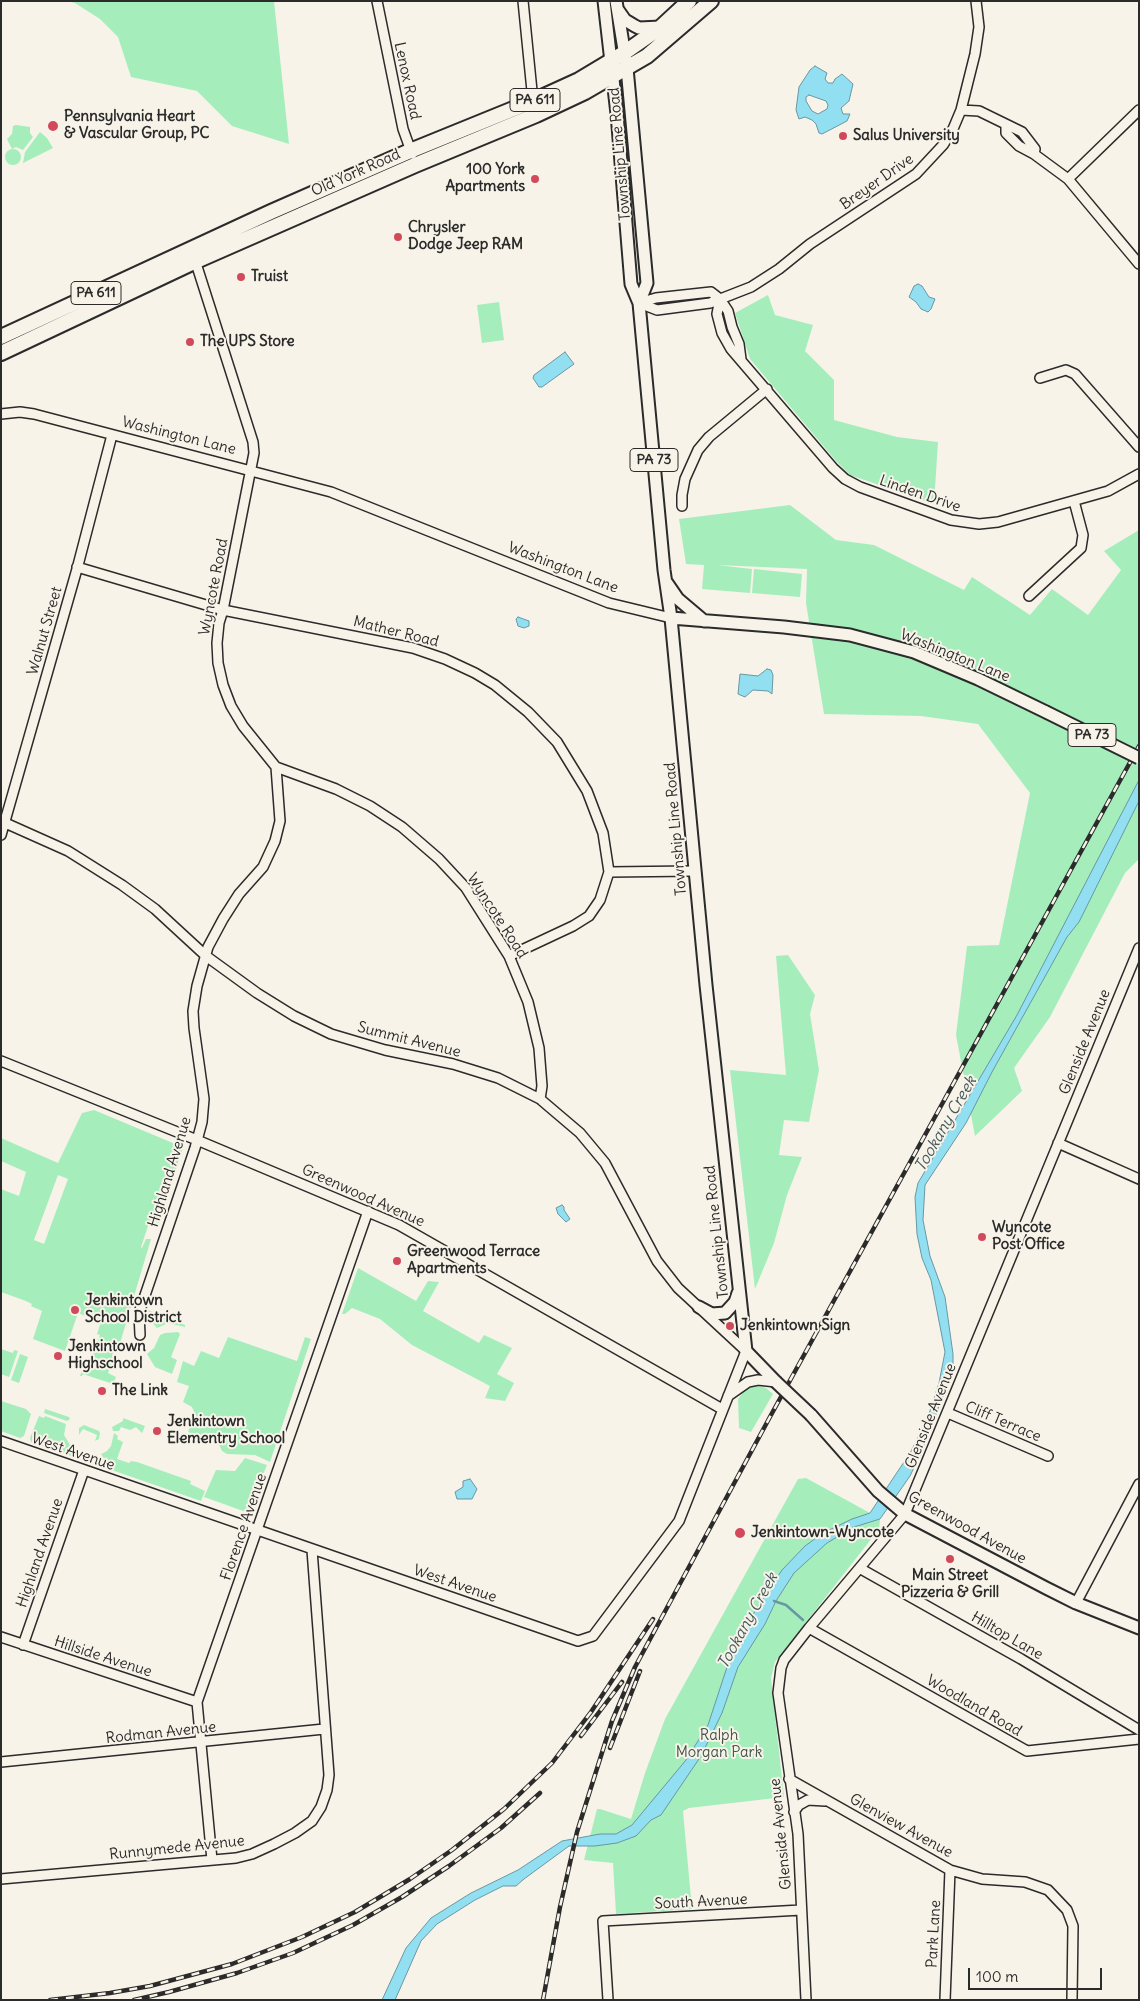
<!DOCTYPE html>
<html>
<head>
<meta charset="utf-8">
<style>
  body { margin:0 }
  #map { position:relative; width:1140px; height:2001px; overflow:hidden; background:#f7f3e8; font-family:Delius,sans-serif }
  canvas { display:block }
  .frame { position:absolute; inset:0; border:2px solid #2b2b2b; pointer-events:none }
  .scale { position:absolute; left:968px; top:1968px; width:134px; height:22px; box-sizing:border-box; border:2px solid #2b2b2b; border-top:0; padding-left:6px; font-size:15px; line-height:18px; white-space:nowrap; color:#2b2b2b; -webkit-text-stroke:4px #f7f3e8; paint-order:stroke }
</style>
</head>
<body>
<div id="map">
<canvas width="1140" height="2001"></canvas>
<div class="frame"></div>
<div class="scale">100 m</div>
</div>
<script>
const c = document.querySelector('canvas').getContext('2d');
c.lineJoin = 'round';
function paint(path, color) { c.fillStyle = color; c.fill(path, 'evenodd'); }
const poly = rows => new Path2D(rows.map(r => 'M' + r).join(''));
function trace(path, color, width, dash) { c.strokeStyle = color; c.lineWidth = width; c.lineCap = dash ? 'butt' : 'round'; c.setLineDash(dash || []); c.stroke(path); }
function drawText(font, color, halo, rows, align = 'center') {
  c.font = font + ' Delius,sans-serif'; c.lineWidth = 4; c.setLineDash([]); c.textBaseline = 'middle'; c.strokeStyle = halo; c.fillStyle = color; for (const [text, x, y, turn = 0] of rows) {
    c.save(); c.translate(x, y); c.rotate((+turn || 0) * Math.PI / 180); c.textAlign = isNaN(turn) ? turn : align; if (halo) c.strokeText(text, 0, 0); c.fillText(text, 0, 0); c.restore();
  }
}
paint(poly([
  [67,1,274,1,289,144,232,126,197,91,131,77,118,37,100,19,75,3],
  [16,125,30,127,30,133,33,137,23,150,16,147,12,149,7,139,12,134,13,126],
  [40,132,47,138,53,148,23,163,25,152],
  '5 157a8 8 0 1 1 16 0a8 8 0 1 1-16 0Z',
  [768,295,775,315,813,325,805,351,834,380,834,420,897,437,938,442,934,504,850,475,836,461,750,359,735,313],
  [499,302,504,340,482,343,477,305],
  [790,505,836,540,874,545,964,590,972,577,1030,615,1052,589,1088,615,1121,570,1104,551,1139,530,1139,859,1125,873,1050,1017,1014,1068,1022,1091,975,1136,956,1035,967,946,999,945,1030,793,978,724,921,716,824,714,806,603,807,569,717,565,752,569,750,593,702,589,704,565,686,564,679,519],
  [754,569,802,574,800,597,752,593],
  [788,955,815,995,810,1014,819,1070,809,1122,784,1120,779,1155,802,1157,787,1195,774,1243,755,1289,730,1070,786,1075,776,956],
  [94,1110,180,1146,182,1150,159,1223,150,1220,141,1247,142,1248,146,1239,151,1239,121,1340,112,1355,113,1360,108,1373,116,1377,113,1384,83,1374,82,1376,80,1376,86,1359,91,1360,100,1335,97,1334,101,1322,78,1313,65,1351,33,1339,42,1311,31,1306,32,1304,26,1301,1,1292,1,1189,19,1196,26,1172,1,1161,1,1138,58,1163,82,1113],
  [58,1175,68,1179,44,1244,34,1240],
  [358,1268,416,1301,428,1281,439,1282,423,1311,479,1343,484,1335,512,1348,497,1374,514,1383,505,1401,485,1398,490,1386,412,1345,380,1319,352,1308,345,1314,342,1314],
  [148,1310,185,1325,185,1327,168,1323,157,1328,150,1320],
  [178,1332,180,1334,171,1357,177,1360,172,1374,155,1367,147,1354,154,1348,160,1335,165,1333],
  [228,1337,297,1361,305,1337,311,1339,270,1462,255,1455,227,1454,222,1451,219,1445,188,1432,195,1414,192,1407,183,1402,189,1386,177,1382,183,1361,194,1366,201,1351,219,1358],
  [1,1349,13,1353,14,1350,18,1351,9,1377,1,1374],
  [20,1354,28,1357,19,1383,11,1380],
  [759,1386,766,1388,773,1394,751,1432,739,1428,738,1399,744,1391,751,1387],
  [1,1401,26,1409,31,1414,24,1436,20,1438,1,1431],
  [45,1409,69,1417,70,1419,67,1421,44,1413],
  [39,1416,44,1418,45,1416,66,1424,64,1435,70,1445,79,1452,77,1458,31,1442,30,1438],
  [123,1418,145,1426,142,1433,136,1427,130,1430,121,1427,119,1431,113,1431,112,1427,123,1421],
  [84,1425,99,1431,100,1433,99,1439,95,1441,97,1435,83,1429,79,1435,79,1428],
  [114,1433,118,1436,117,1439,123,1442,117,1459,129,1463,131,1461,137,1462,191,1481,190,1484,205,1491,201,1501,103,1467,110,1462,105,1460,101,1454,107,1451,111,1446],
  [245,1458,267,1465,262,1477,258,1478,246,1512,204,1497,216,1470,235,1471],
  [806,1478,870,1513,880,1520,879,1529,775,1662,771,1678,784,1797,689,1808,683,1811,692,1909,616,1914,613,1863,584,1860,597,1809,600,1809,631,1819,645,1773,665,1719,798,1479]
]), '#a5eebc');
const water = poly([
  [815,66,827,73,825,79,828,83,833,83,835,79,842,74,853,84,849,101,841,108,843,114,850,114,847,121,822,134,819,133,816,124,812,120,805,117,799,119,796,110,799,87,810,70,815,66],
  [809,95,826,101,828,105,827,109,818,114,812,111,806,101,806,97,809,95],
  [918,284,922,286,929,297,935,299,931,309,928,312,921,309,916,302,909,297,914,286,918,284],
  [565,352,574,364,542,387,539,387,533,378,534,375,565,352],
  [518,617,529,621,529,626,524,628,518,626,516,619,518,617],
  [767,669,771,670,773,675,772,694,768,691,753,690,745,697,738,694,740,674,758,676,767,669],
  [1139,780,1139,801,1079,922,1067,937,992,1072,966,1123,925,1185,923,1220,930,1256,945,1297,953,1354,953,1370,921,1453,910,1476,880,1519,854,1527,827,1543,794,1573,776,1601,765,1624,738,1667,722,1713,701,1756,661,1815,651,1820,636,1836,617,1843,595,1846,569,1846,524,1879,516,1886,503,1886,475,1900,437,1924,421,1941,395,2000,382,2000,406,1948,431,1918,471,1893,518,1870,562,1841,600,1834,616,1834,632,1825,686,1760,708,1725,729,1661,755,1611,782,1570,805,1546,823,1533,852,1519,870,1513,910,1453,927,1420,939,1383,945,1352,931,1280,922,1258,917,1234,915,1197,918,1183,1017,1015,1139,780],
  [562,1205,564,1207,564,1210,570,1219,566,1222,558,1214,556,1208,562,1205],
  [470,1479,477,1489,472,1499,457,1499,455,1492,463,1487,463,1481,470,1479]
]);
paint(water, '#92dff2');
trace(water, '#6997a2', 1);
trace(poly([
  [774,1601,786,1605,803,1620]
]), '#6997a2', 2.5);
const minor = poly([
  [377,1,403,129,412,154],
  [523,1,533,101],
  [961,110,979,111,1022,132,1035,149,1034,154],
  [1006,126,1006,133,1019,146,1034,154,1068,179,1139,264],
  [1068,179,1139,110],
  [194,257,253,442,254,453,223,610,219,623,217,643,218,663,223,685,231,706,243,726,276,767,336,789,370,806,402,827,439,859,466,888,509,956,528,1002,539,1048,542,1086,540,1099],
  [720,299,717,314,722,333,731,349,833,468,845,479,860,487,951,520,979,524,998,522,1108,491,1139,474],
  [639,303,657,310,710,303,751,287,779,269,810,244,916,174,943,145,953,129,961,110,975,54,979,27,976,1],
  [639,303,656,298,711,292,720,299,728,311,732,327,739,344,741,359],
  [1040,378,1066,370,1075,374,1139,447],
  [1,414,20,412,34,414,331,492,609,603,671,618],
  [682,506,682,495,685,479,698,450,709,437,767,389],
  [77,567,223,610,413,648,445,659,475,673,495,685,528,712,557,742,587,791,603,833,609,872,600,900,589,916,573,926,509,956],
  [1029,596,1081,548,1083,535,1074,501],
  [1,821,68,851,122,885,155,909,206,956,257,993,294,1016,331,1034,385,1050,453,1064,498,1078,540,1099,580,1133,605,1163,657,1261,678,1288,746,1351,679,1521,593,1636,578,1641,1,1441],
  [1,835,77,569,112,435],
  [609,872,694,871],
  [1,1061,197,1140,399,1225,722,1409],
  [1058,1143,1139,1179],
  [140,1335,139,1313,195,1148,202,1122,204,1099,194,1028,193,1011,197,986,208,947,223,919,239,894,263,867,275,841,280,821,276,767],
  [728,1396,748,1382,758,1380,776,1382],
  [948,1413,1048,1456],
  [861,1569,1021,1659,1139,1730],
  [1076,1603,1139,1484],
  [809,1628,1027,1751,1139,1739],
  [1,1637,197,1702],
  [23,1645,84,1470],
  [1,1762,324,1729],
  [789,1779,950,1870,982,1879,1025,1882,1048,1890,1067,1910,1073,1926,1072,2000],
  [794,1812,799,1805,808,1800,825,1801],
  [212,1860,197,1702,368,1211],
  [1,1879,236,1858,252,1854,274,1844,295,1833,312,1821,321,1807,327,1790,329,1775,312,1550],
  [608,2000,603,1921,801,1910],
  [806,2000,798,1834,778,1693,781,1668,784,1660,809,1628,905,1514,1139,948],
  [945,2000,950,1870]
]);
const major = poly([
  [604,1,617,114,631,284,639,303,664,570,671,618,706,985,746,1351,776,1382],
  [616,1,627,68,647,283,639,303],
  [618,10,625,20,635,26,639,28,661,27],
  [667,583,678,599,704,621],
  [671,618,784,627,850,635,914,652,978,679,1046,712],
  [699,1307,712,1314,725,1313,735,1302,738,1293],
  [811,1415,878,1491,905,1514,1046,1588,1076,1603,1139,1628]
]);
const highway = poly([
  [1,337,271,212,410,151,533,101,579,80,624,53,661,27,689,1],
  [1,353,196,261,415,165,536,115,585,92,647,56,711,1]
]);
trace(minor, '#2b2b2b', 12);
trace(major, '#2b2b2b', 15);
trace(highway, '#2b2b2b', 18);
trace(minor, '#f7f3e8', 9);
trace(major, '#f7f3e8', 11);
trace(highway, '#f7f3e8', 14);
const rail = poly([
  [581,1736,622,1682],
  [610,1748,640,1671],
  [50,2000,110,1993,150,1986,232,1964,302,1937,355,1912,410,1879,452,1850,504,1809,552,1763,591,1712,653,1619],
  [134,2000,169,1992,237,1973,293,1953,353,1925,402,1897,449,1866,501,1828,540,1793],
  [543,2000,560,1907,577,1832,612,1721,635,1667,771,1415,1139,746]
]);
trace(rail, '#2b2b2b', 4.5);
trace(rail, '#f7f3e8', 2.5, [8]);
const majorBridge = poly([
  [1046,712,1139,758],
  [776,1382,811,1415]
]);
trace(majorBridge, '#2b2b2b', 15, []);
trace(majorBridge, '#f7f3e8', 11);
for (const [x, y, r, color] of [
  [53,126,6,"#d1495b"],
  [843,136,5,"#d1495b"],
  [535,179,5,"#d1495b"],
  [398,237,5,"#d1495b"],
  [241,277,5,"#d1495b"],
  [190,342,5,"#d1495b"],
  [982,1237,5,"#d1495b"],
  [397,1261,5,"#d1495b"],
  [75,1310,5,"#d1495b"],
  [730,1326,5,"#d1495b"],
  [58,1356,5,"#d1495b"],
  [102,1391,5,"#d1495b"],
  [157,1431,5,"#d1495b"],
  [740,1533,6,"#d1495b"],
  [950,1559,5,"#d1495b"]
]) { const dot = new Path2D(); dot.arc(x, y, r, 0, 2 * Math.PI); c.fillStyle = color; c.fill(dot); trace(dot, '#f7f3e8', 2); }
for (const [x, y, w] of [
  [535,100,50],
  [96,293,50],
  [654,460,48],
  [1092,735,48]
]) { const box = new Path2D(); box.roundRect(x - w / 2, y - 11.5, w, 23, 4); c.fillStyle = '#f7f3e8'; c.fill(box); trace(box, '#2b2b2b', 1); }
drawText('bold 14px', '#2b2b2b', null, [
  ["PA 611",535,100],
  ["PA 611",96,293],
  ["PA 73",654,460],
  ["PA 73",1092,735]
]);
drawText('15px', '#2b2b2b', '#f7f3e8', [
  ["Lenox Road",407,81,78],
  ["Township Line Road",620,154,-95],
  ["Old York Road",356,173,-24],
  ["Breyer Drive",877,182,-35],
  ["Washington Lane",179,436,14],
  ["Linden Drive",920,494,19],
  ["Washington Lane",563,568,21],
  ["Wyncote Road",214,587,-79],
  ["Walnut Street",45,631,-74],
  ["Mather Road",396,632,14],
  ["Washington Lane",955,656,22],
  ["Township Line Road",676,829,-95],
  ["Wyncote Road",497,916,57],
  ["Summit Avenue",409,1040,14],
  ["Glenside Avenue",1085,1042,-68],
  ["Highland Avenue",170,1172,-73],
  ["Greenwood Avenue",363,1196,24],
  ["Township Line Road",717,1232,-96],
  ["Glenside Avenue",931,1416,-68],
  ["Cliff Terrace",1003,1422,23],
  ["West Avenue",73,1452,19],
  ["Florence Avenue",244,1527,-71],
  ["Greenwood Avenue",967,1528,29],
  ["Highland Avenue",40,1553,-71],
  ["West Avenue",455,1584,19],
  ["Hilltop Lane",1007,1636,30],
  ["Hillside Avenue",103,1657,18],
  ["Woodland Road",974,1706,30],
  ["Rodman Avenue",161,1733,-6],
  ["Glenview Avenue",901,1826,29],
  ["Glenside Avenue",781,1834,-96],
  ["Runnymede Avenue",177,1848,-6],
  ["South Avenue",701,1902,-3],
  ["Park Lane",934,1934,-87]
]);
drawText('bold 15px', '#2b2b2b', '#f7f3e8', [
  ["Pennsylvania Heart",64,117],
  ["& Vascular Group, PC",64,134],
  ["Salus University",853,136],
  ["100 York",525,170,"right"],
  ["Apartments",525,187,"right"],
  ["Chrysler",408,228],
  ["Dodge Jeep RAM",408,245],
  ["Truist",251,277],
  ["The UPS Store",200,342],
  ["Wyncote",992,1228],
  ["Post Office",992,1245],
  ["Greenwood Terrace",407,1252],
  ["Apartments",407,1269],
  ["Jenkintown",85,1301],
  ["School District",85,1318],
  ["Jenkintown Sign",740,1326],
  ["Jenkintown",68,1347],
  ["Highschool",68,1364],
  ["The Link",112,1391],
  ["Jenkintown",167,1422],
  ["Elementry School",167,1439],
  ["Jenkintown-Wyncote",751,1533],
  ["Main Street",950,1576,"center"],
  ["Pizzeria & Grill",950,1593,"center"]
], 'left');
drawText('15px', '#435248', '#f7f3e8', [
  ["Ralph",719,1736],
  ["Morgan Park",719,1753]
]);
drawText('italic 16px', '#45585d', '#f7f3e8', [
  ["Tookany Creek",946,1124,-60],
  ["Tookany Creek",748,1621,-61]
]);
</script>
</body>
</html>
